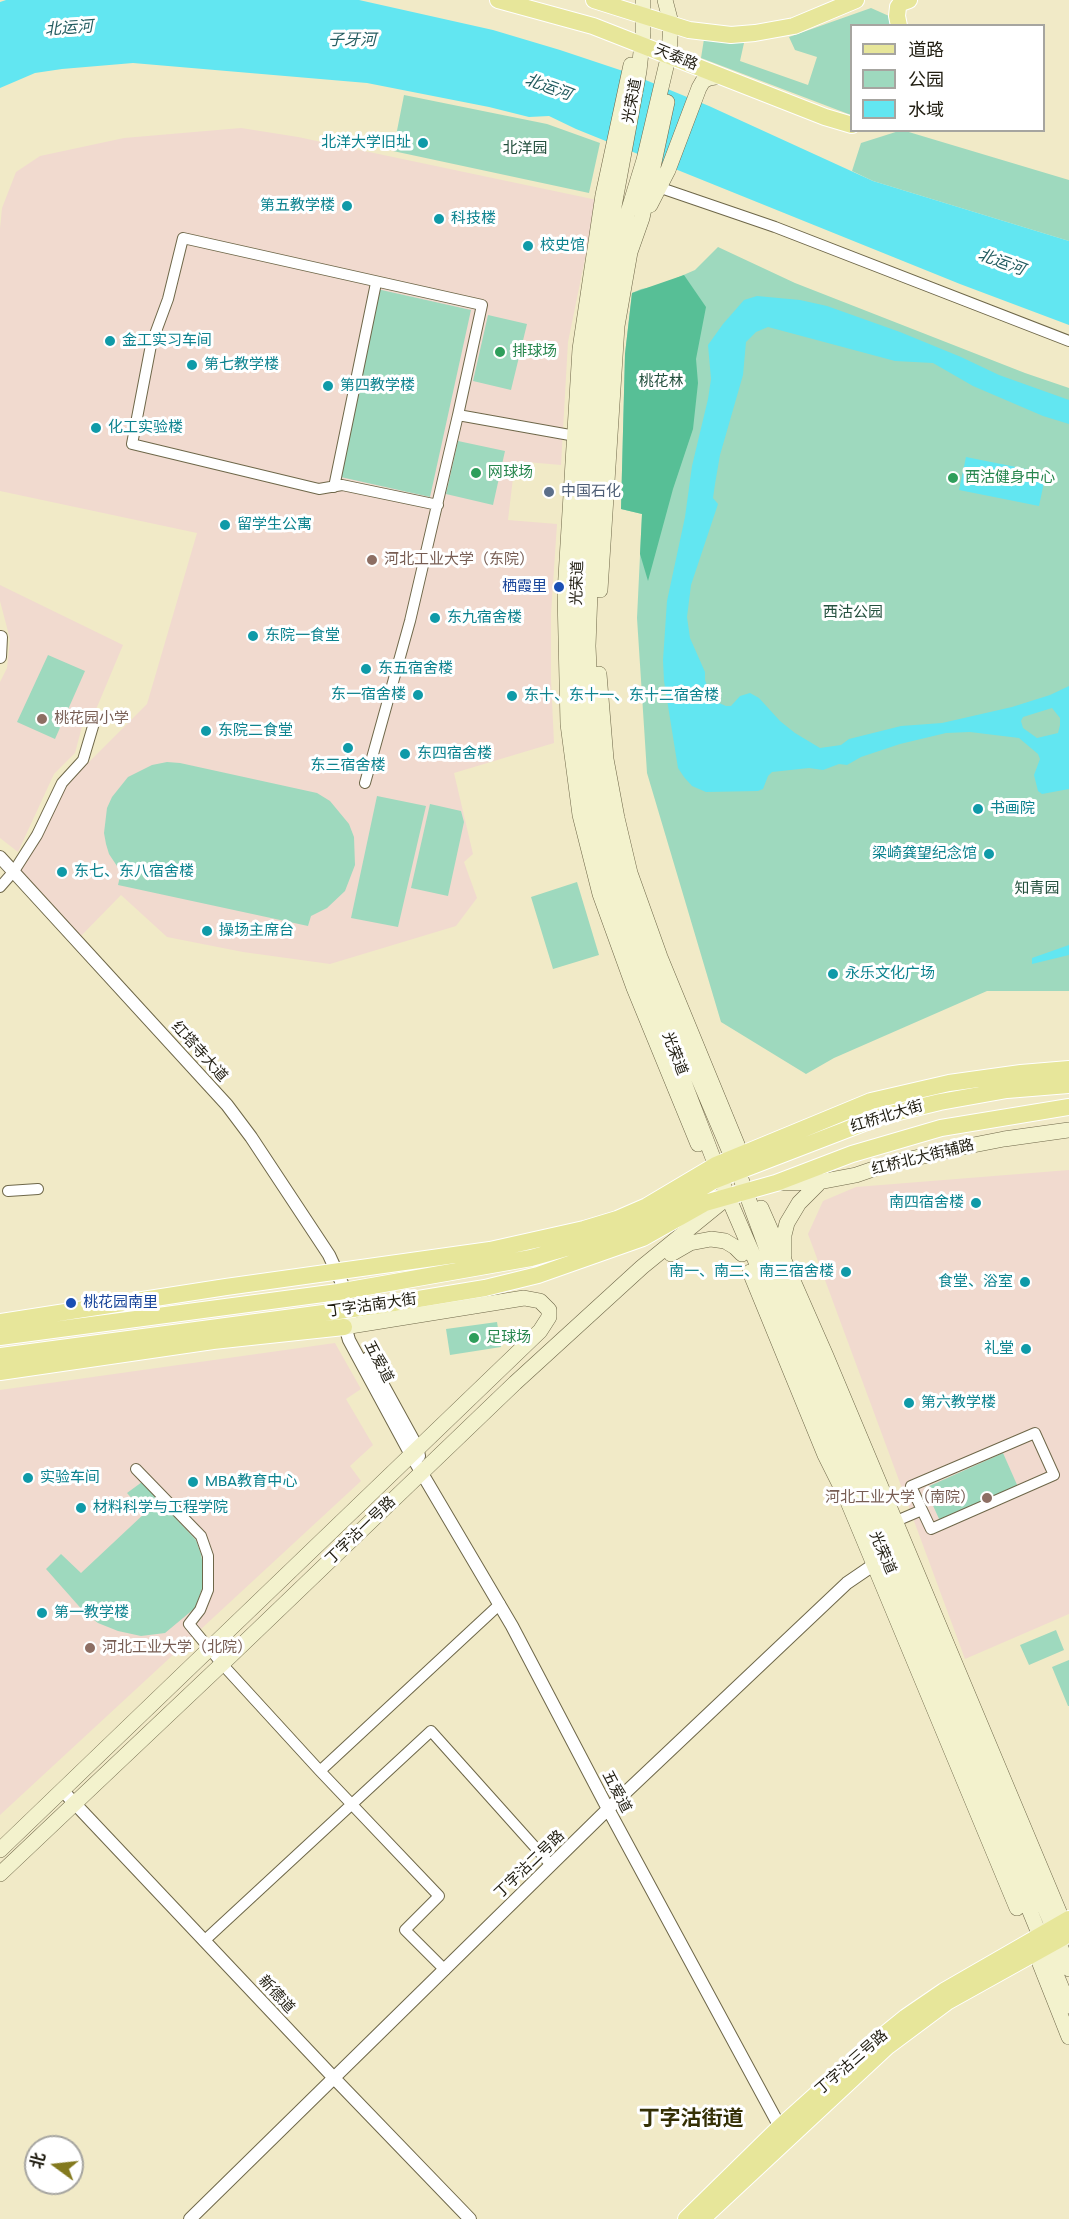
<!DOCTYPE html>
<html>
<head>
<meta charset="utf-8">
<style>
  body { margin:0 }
  #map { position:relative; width:1069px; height:2219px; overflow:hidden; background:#f1eac7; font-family:Poppins,"Noto Sans SC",sans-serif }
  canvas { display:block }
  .legend { position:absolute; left:850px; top:24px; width:195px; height:108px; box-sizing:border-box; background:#fff; border:2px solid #a6a5a0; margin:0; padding:8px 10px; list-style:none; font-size:18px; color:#201d11 }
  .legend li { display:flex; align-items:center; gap:12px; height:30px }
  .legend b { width:30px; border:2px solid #a6a5a0 }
  .north { position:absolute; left:24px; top:2135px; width:60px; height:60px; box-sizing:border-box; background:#fff; border:2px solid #a6a5a0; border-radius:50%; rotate:285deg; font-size:16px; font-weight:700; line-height:24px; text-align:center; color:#201d11 }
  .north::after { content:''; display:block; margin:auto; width:21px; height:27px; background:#83791e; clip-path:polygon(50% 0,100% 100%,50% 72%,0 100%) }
</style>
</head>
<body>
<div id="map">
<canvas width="1069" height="2219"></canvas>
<ul class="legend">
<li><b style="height:8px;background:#e7e69a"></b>道路</li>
<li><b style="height:16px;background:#9ed9be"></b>公园</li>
<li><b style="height:16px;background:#62e6f1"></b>水域</li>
</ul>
<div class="north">北</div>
</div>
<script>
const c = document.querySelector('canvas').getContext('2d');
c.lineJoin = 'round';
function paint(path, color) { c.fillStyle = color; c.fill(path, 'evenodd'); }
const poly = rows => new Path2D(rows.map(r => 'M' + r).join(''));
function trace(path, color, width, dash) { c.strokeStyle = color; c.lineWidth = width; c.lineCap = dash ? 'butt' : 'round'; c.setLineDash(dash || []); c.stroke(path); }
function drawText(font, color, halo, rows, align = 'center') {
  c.font = font + ' Poppins,"Noto Sans SC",sans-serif'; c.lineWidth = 6; c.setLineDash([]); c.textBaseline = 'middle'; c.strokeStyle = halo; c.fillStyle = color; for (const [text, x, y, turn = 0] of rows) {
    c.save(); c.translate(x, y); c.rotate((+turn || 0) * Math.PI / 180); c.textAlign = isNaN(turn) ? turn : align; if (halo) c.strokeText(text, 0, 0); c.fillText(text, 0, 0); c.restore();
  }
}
paint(poly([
  [241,128,298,137,597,200,568,342,561,465,515,461,508,520,557,524,551,614,551,680,554,743,454,773,473,854,464,862,477,898,456,926,330,964,243,952,167,937,121,895,80,937,14,879,67,784,147,704,197,533,0,491,0,229,2,208,16,172,40,156,124,138],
  [0,585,123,645,92,719,84,719,75,753,54,774,18,852,0,838,0,682,7,668,10,639,0,601],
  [1069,1170,1069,1614,965,1659,808,1234,823,1201,856,1187],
  [335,1343,361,1389,346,1399,373,1445,350,1466,361,1481,0,1815,0,1390]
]), '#f1dacf');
paint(poly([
  [871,8,889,16,891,25,852,26,851,115,701,58,704,39,744,43,740,61,808,85,817,57,795,50,789,37],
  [404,95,547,124,600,143,589,193,393,151],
  [902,130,1069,180,1069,241,873,181,852,171,861,143],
  [718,247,795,283,1025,373,1069,388,1069,991,987,991,834,1058,806,1074,721,1022,647,773,637,618,642,514,621,509,625,354,632,293,641,289,658,286,695,270],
  [377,289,471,310,430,497,336,476],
  [488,315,527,324,511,390,473,381],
  [458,441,505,451,493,505,446,494],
  [48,655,85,671,55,739,17,722],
  [167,762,180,763,317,793,330,801,349,824,354,837,355,865,345,891,327,908,311,916,308,926,118,885,121,872,109,854,106,844,104,833,107,808,112,797,128,777,152,765],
  [377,796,426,806,398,927,351,918],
  [430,804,461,811,464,822,448,896,411,888],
  [577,882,599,955,553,969,531,897],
  [497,1322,501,1347,450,1355,446,1329],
  [1003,1453,1018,1487,940,1521,925,1488],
  [142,1482,196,1540,201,1554,204,1571,202,1589,195,1608,165,1633,141,1636,118,1631,98,1623,85,1613,46,1569,61,1554,81,1573,145,1513,127,1493],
  [1056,1630,1064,1650,1029,1665,1020,1645],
  [1069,1660,1069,1706,1068,1706,1052,1667]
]), '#9ed9be');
paint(poly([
  [684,275,706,307,696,359,698,383,693,429,673,489,648,581,640,554,642,514,621,509,625,354,632,293]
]), '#57bf96');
paint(poly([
  [6,0,359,0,493,30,560,50,626,72,709,106,873,181,1069,241,1069,325,960,284,576,129,549,116,529,117,489,107,367,83,133,63,62,69,35,73,0,88,0,2],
  [757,296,800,300,827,306,900,332,961,357,999,375,1069,400,1069,424,1043,416,973,386,933,363,895,361,768,327,756,332,746,342,743,375,720,455,715,484,713,498,718,504,691,585,687,617,690,638,705,672,705,680,712,700,726,706,731,706,740,696,750,693,759,698,780,721,795,733,820,748,841,745,849,739,901,726,942,723,1012,707,1050,695,1069,686,1069,789,1042,794,1038,791,1034,775,1040,759,1038,754,1019,738,970,732,946,733,900,744,861,757,847,765,839,764,823,770,809,768,772,772,768,776,763,789,758,791,706,792,692,786,684,777,678,768,664,681,663,660,667,601,685,517,692,466,708,399,711,379,708,345,723,324,744,300],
  [1052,708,1060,718,1060,725,1058,733,1037,738,1023,728,1021,721,1023,717],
  [966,457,1046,473,1039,506,959,490],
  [1069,945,1069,955,1032,964,1032,958]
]), '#62e6f1');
const minor = poly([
  [661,188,775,227,1069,341],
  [334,487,376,283],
  [438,505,342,485,319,489,132,444,151,345,168,299,183,238,482,305,458,415,581,437],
  [365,783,410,621,458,415],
  [0,887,14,871,37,835,62,783,83,760,94,723],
  [8,1191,38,1189],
  [136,1469,201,1536,208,1556,208,1590,200,1610,189,1624,222,1664,320,1771,439,1896,405,1930,445,1970],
  [894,1522,922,1510,931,1529,1054,1475,1035,1433,911,1486,922,1510],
  [320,1771,500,1604],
  [204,1941,431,1731,551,1865]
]);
const tertiary = poly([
  [0,657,1,637],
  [0,857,227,1105,251,1137,329,1255,345,1290,350,1317],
  [343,1319,349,1340,356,1353,410,1453,512,1626,608,1809,780,2127],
  [368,1358,417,1447,419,1456],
  [62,1790,334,2078,470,2219],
  [190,2219,608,1809,847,1583,869,1568,883,1563]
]);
const secondary = poly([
  [643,0,643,33,639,71,598,293,589,380,577,588,576,662,583,753,590,801,606,867,627,934,728,1197,886,1562,1069,2006],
  [665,0,671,23,669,54,644,160,625,222,609,297,603,343,593,510,588,646,591,714,599,786,604,810,625,890,658,983,738,1171,783,1293,1053,1927,1069,1969],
  [631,65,603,195,580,349,565,593,568,724,580,815,600,894,634,988,698,1144],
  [650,205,668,170,699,88,703,81,709,78,721,76],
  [600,590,617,326,630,252,642,218,667,102],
  [599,674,606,759,617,818,630,873,660,957,741,1154],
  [779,1183,819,1182,856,1175,885,1165,958,1148,1004,1139,1069,1130],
  [761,1208,826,1356,1067,1931],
  [671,1254,690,1243,711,1239,725,1241,735,1247,742,1254],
  [784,1256,784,1235,787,1223,799,1203,820,1182],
  [750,1272,825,1455,846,1497,1017,1908],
  [0,1850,540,1331,549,1317,549,1310,540,1301,524,1298,344,1327],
  [0,1874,222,1664,515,1383,642,1267,728,1197],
  [1031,1941,1069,2037]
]);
const primary = poly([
  [498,0,593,26,825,117,852,125],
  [594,0,689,30,731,35,755,33,794,26,856,0],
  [899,26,897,16,898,7,901,3,909,0],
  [0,1322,226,1287,490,1250,584,1229,617,1219,647,1206,716,1165,871,1101,949,1083,1021,1073,1069,1069],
  [0,1337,338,1292,531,1258,612,1235,639,1225,713,1181,882,1116,940,1102,1007,1090,1069,1085],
  [0,1356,376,1306,485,1288,538,1275,643,1238,705,1203,776,1183,852,1154,941,1128,1069,1107],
  [0,1372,213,1341,344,1327],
  [686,2219,780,2127,869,2047,906,2017,944,1991,1069,1919],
  [702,2219,888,2046,947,2002,1069,1934]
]);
trace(minor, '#6e6749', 12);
trace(tertiary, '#6e6749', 14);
trace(secondary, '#6e6749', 16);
trace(primary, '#fff', 18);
trace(minor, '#fff', 10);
trace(tertiary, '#fff', 12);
trace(secondary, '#f3f2cd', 15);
trace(primary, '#e7e69a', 16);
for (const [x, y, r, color] of [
  [423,143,6,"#0f9aa8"],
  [347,206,6,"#0f9aa8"],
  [439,219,6,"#0f9aa8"],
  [528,246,6,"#0f9aa8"],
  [110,341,6,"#0f9aa8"],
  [500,352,6,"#2e9e5b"],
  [192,365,6,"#0f9aa8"],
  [328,386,6,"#0f9aa8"],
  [96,428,6,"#0f9aa8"],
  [476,473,6,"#2e9e5b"],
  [953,478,6,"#2e9e5b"],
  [549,492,6,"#5c6f8a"],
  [225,525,6,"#0f9aa8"],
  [372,560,6,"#8d6e63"],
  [559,587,6,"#1a4fb4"],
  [435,618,6,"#0f9aa8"],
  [253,636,6,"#0f9aa8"],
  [366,669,6,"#0f9aa8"],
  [418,695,6,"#0f9aa8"],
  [512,696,6,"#0f9aa8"],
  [42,719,6,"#8d6e63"],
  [206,731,6,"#0f9aa8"],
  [348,748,6,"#0f9aa8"],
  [405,754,6,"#0f9aa8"],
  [978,809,6,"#0f9aa8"],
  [989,854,6,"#0f9aa8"],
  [62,872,6,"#0f9aa8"],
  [207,931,6,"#0f9aa8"],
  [833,974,6,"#0f9aa8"],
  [976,1203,6,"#0f9aa8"],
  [846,1272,6,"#0f9aa8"],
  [1025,1282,6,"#0f9aa8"],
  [71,1303,6,"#1a4fb4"],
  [474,1338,6,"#2e9e5b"],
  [1026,1349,6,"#0f9aa8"],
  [909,1403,6,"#0f9aa8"],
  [28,1478,6,"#0f9aa8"],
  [193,1482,6,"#0f9aa8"],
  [987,1498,6,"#8d6e63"],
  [81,1508,6,"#0f9aa8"],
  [42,1613,6,"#0f9aa8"],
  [90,1648,6,"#8d6e63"]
]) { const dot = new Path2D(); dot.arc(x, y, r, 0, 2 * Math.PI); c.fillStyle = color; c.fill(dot); trace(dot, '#fff', 2); }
drawText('15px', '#201d11', '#fff', [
  ["天泰路",676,58,22],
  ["光荣道",633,101,-79],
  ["光荣道",578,583,-88],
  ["红塔寺大道",199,1052,48],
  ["光荣道",674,1054,69],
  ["红桥北大街",887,1117,-17],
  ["红桥北大街辅路",923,1158,-14],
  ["丁字沽南大街",372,1306,-8],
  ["五爱道",378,1362,62],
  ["丁字沽一号路",361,1531,-44],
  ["光荣道",882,1553,67],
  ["五爱道",616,1792,62],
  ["丁字沽二号路",530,1865,-44],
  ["新德道",276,1995,47],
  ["丁字沽三号路",852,2063,-41]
]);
drawText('15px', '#0d838f', '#fff', [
  ["北洋大学旧址",411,143,"right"],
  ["第五教学楼",335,206,"right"],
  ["科技楼",451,219],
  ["校史馆",540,246],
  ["金工实习车间",122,341],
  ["第七教学楼",204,365],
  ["第四教学楼",340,386],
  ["化工实验楼",108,428],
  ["留学生公寓",237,525],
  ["东九宿舍楼",447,618],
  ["东院一食堂",265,636],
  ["东五宿舍楼",378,669],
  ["东一宿舍楼",406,695,"right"],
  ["东十、东十一、东十二宿舍楼",524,696],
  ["东院二食堂",218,731],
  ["东四宿舍楼",417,754],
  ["东三宿舍楼",348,766,"center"],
  ["书画院",990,809],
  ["梁崎龚望纪念馆",977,854,"right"],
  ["东七、东八宿舍楼",74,872],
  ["操场主席台",219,931],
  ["永乐文化广场",845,974],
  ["南四宿舍楼",964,1203,"right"],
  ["南一、南二、南三宿舍楼",834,1272,"right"],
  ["食堂、浴室",1013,1282,"right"],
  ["礼堂",1014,1349,"right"],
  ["第六教学楼",921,1403],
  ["实验车间",40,1478],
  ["MBA教育中心",205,1482],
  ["材料科学与工程学院",93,1508],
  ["第一教学楼",54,1613]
], 'left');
drawText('15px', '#24503e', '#fff', [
  ["北洋园",525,149],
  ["桃花林",661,382],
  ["西沽公园",853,613],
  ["知青园",1037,889]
]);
drawText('15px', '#27864d', '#fff', [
  ["排球场",512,352],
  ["网球场",488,473],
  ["西沽健身中心",965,478],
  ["足球场",486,1338]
], 'left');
drawText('15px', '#4e5e75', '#fff', [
  ["中国石化",561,492]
], 'left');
drawText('15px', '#785e54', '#fff', [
  ["河北工业大学（东院）",384,560],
  ["桃花园小学",54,719],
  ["河北工业大学（南院）",975,1498,"right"],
  ["河北工业大学（北院）",102,1648]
], 'left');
drawText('15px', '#164399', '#fff', [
  ["栖霞里",547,587],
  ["桃花园南里",83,1303,"left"]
], 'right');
drawText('italic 16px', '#255d61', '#fff', [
  ["北运河",69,29,-4],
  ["子牙河",352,41],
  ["北运河",548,88,20],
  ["北运河",1001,263,20]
]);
drawText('bold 21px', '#353005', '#fff', [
  ["丁字沽街道",691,2120]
]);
</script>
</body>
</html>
